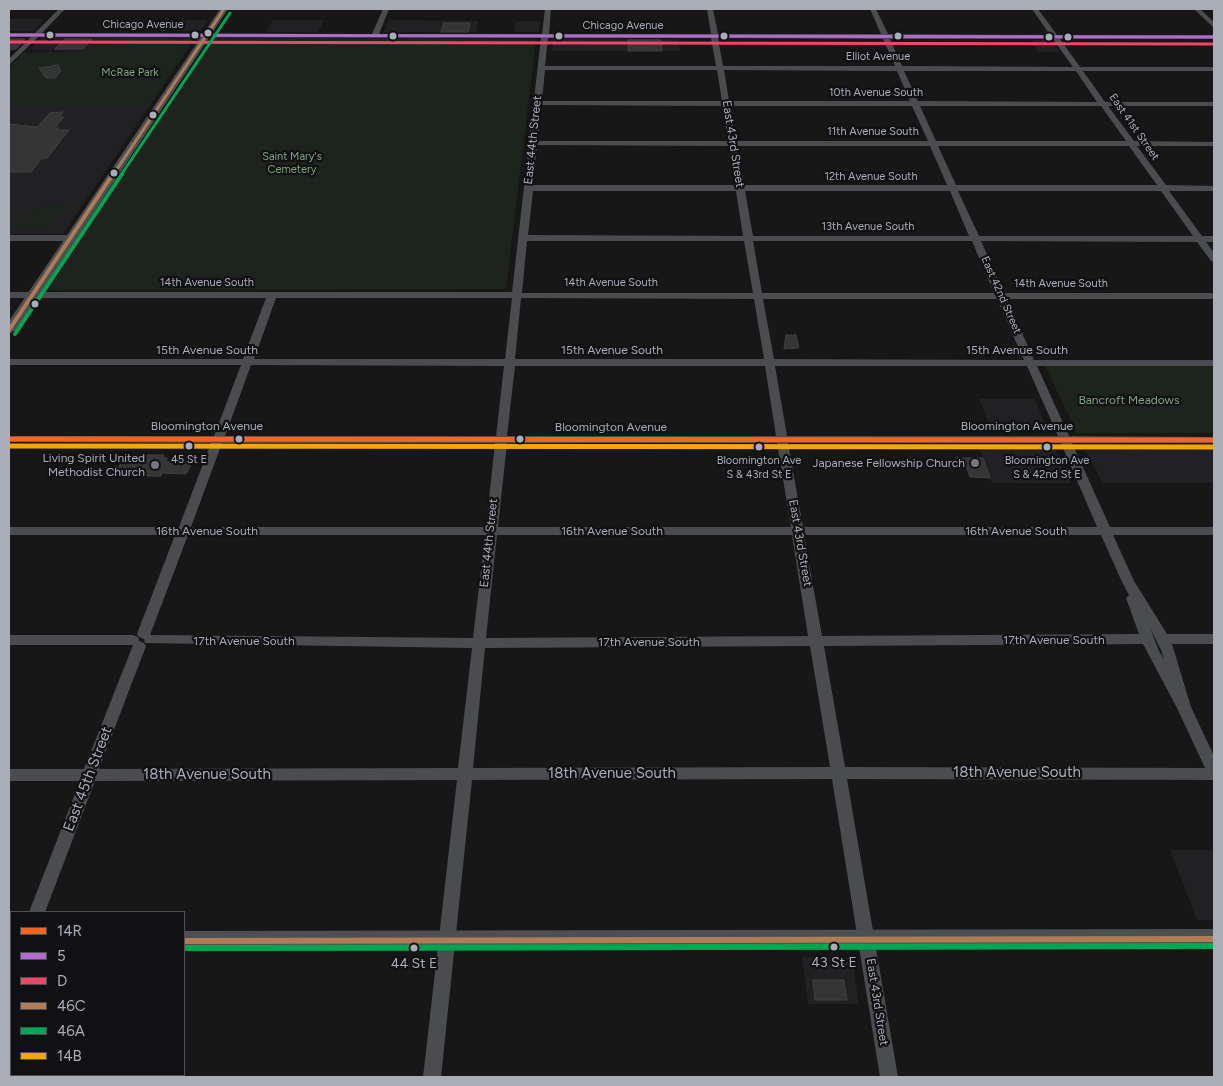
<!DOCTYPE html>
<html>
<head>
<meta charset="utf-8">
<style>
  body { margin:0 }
  #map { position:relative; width:1223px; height:1086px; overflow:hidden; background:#171717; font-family:Figtree,sans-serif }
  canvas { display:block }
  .frame { position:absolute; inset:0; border:10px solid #a8adb8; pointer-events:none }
  .legend { position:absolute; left:10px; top:911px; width:175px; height:165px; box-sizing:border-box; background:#111113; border:1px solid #4d4f55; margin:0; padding:6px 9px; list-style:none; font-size:15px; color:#a8adb8 }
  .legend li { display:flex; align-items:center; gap:10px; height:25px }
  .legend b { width:25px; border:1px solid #4d4f55 }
</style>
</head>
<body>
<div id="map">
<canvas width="1223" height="1086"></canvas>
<div class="frame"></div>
<ul class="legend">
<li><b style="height:6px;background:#f26522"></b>14R</li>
<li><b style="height:6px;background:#b06ccc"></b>5</li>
<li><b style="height:6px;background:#f34667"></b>D</li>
<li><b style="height:6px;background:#b07c57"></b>46C</li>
<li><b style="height:6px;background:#00a651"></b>46A</li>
<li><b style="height:6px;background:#f7a600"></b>14B</li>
</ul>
</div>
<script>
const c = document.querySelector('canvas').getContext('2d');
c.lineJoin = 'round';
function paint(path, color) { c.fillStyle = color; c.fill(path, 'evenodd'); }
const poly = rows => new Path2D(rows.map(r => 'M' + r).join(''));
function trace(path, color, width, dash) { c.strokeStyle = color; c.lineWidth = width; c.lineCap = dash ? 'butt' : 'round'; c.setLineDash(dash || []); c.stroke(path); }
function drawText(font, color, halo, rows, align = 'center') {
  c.font = font + ' Figtree,sans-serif'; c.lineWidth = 4.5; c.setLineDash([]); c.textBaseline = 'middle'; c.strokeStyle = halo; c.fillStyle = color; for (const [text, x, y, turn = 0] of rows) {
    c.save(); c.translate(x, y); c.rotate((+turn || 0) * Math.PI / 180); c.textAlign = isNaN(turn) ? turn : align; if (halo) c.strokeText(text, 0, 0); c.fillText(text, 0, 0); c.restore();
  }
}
paint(poly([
  [9,19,44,19,34,31,9,31],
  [184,20,209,20,200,31,175,31],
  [273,20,324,20,318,32,266,32],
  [388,20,478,21,476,32,384,32],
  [516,21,540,21,539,32,514,32],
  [42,37,97,38,86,51,30,50],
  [554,39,679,39,680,51,552,51],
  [1030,40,1051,40,1060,52,1038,52],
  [9,107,149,107,63,234,9,234],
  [979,399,1035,399,1048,431,992,431],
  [979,448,1055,449,1071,483,992,483],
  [1086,450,1214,450,1214,483,1102,483],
  [1170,850,1214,850,1214,920,1197,920],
  [802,957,852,958,859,1004,808,1004]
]), '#212123');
paint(poly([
  [97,38,195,38,149,107,9,107,9,68,22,53,86,51],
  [213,38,536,39,506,289,48,290],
  [68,204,54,225,47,228,9,227,31,211,49,206],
  [1045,366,1214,366,1214,433,1077,433]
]), '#1d241e');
const building = poly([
  [444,23,470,23,468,32,441,32,444,23],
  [11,39,25,39,16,49,9,50,9,41,11,39],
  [65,39,92,39,83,49,55,49,65,39],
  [628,40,661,40,662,51,628,51,628,40],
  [58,65,61,71,55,78,46,78,39,68,58,65],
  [63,112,59,117,64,117,55,128,59,128,57,130,69,130,47,158,42,158,31,172,9,172,9,124,37,127,50,113,63,112],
  [786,335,796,335,799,348,784,349,786,335],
  [125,455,164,455,163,458,167,458,166,462,192,461,192,463,186,474,162,473,161,476,142,476,145,468,118,469,125,455],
  [963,458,983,458,990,478,970,477,963,458],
  [813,980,844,980,847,1000,815,1000,813,980]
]);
paint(building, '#353536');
trace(building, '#3f4043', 1);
paint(poly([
  [59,9,65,9,42,33,372,34,383,9,389,9,379,34,542,34,545,9,551,9,549,34,711,34,707,9,713,9,718,34,881,34,870,9,876,9,888,34,1050,35,1032,9,1038,9,1057,35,1214,35,1214,39,1060,39,1080,67,1214,67,1214,71,1083,71,1105,102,1214,102,1214,106,1108,106,1134,141,1214,142,1214,146,1137,146,1166,185,1214,186,1214,191,1169,191,1202,236,1214,236,1214,242,1206,242,1214,253,1214,262,1211,261,1197,242,981,241,1004,293,1214,293,1214,299,1007,299,1034,360,1214,360,1214,366,1037,366,1069,436,1214,437,1214,443,1072,443,1110,527,1214,527,1214,535,1113,535,1134,581,1167,634,1214,634,1214,644,1172,644,1191,707,1214,756,1214,780,847,779,898,1077,880,1077,832,779,472,780,441,1077,423,1077,457,780,95,781,45,912,29,912,80,781,9,781,9,769,84,769,133,645,9,645,9,635,133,635,138,637,139,641,144,643,146,646,99,769,458,768,472,648,145,643,144,639,139,637,137,634,175,535,9,535,9,527,179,527,211,443,9,442,9,436,214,436,241,365,9,365,9,359,243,359,266,298,9,298,9,292,512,292,541,38,38,37,9,65,9,59,31,37,9,37,9,33,35,33,59,9],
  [548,38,711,38,716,66,545,66,548,38],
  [718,38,883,39,895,66,723,66,718,38],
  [890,39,1053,39,1073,67,902,66,890,39],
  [545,70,717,70,722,101,542,101,545,70],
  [724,70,897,71,910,101,729,101,724,70],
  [904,71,1076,71,1097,102,918,101,904,71],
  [541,105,722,106,728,141,538,141,541,105],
  [730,106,912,106,928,141,736,141,730,106],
  [920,106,1101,106,1126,141,936,141,920,106],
  [537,145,729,146,735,185,533,185,537,145],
  [737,146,930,146,947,185,744,185,737,146],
  [938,146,1129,146,1157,185,956,185,938,146],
  [533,191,736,191,743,236,528,235,533,191],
  [745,191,950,191,969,236,753,236,745,191],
  [958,191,1161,191,1193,236,979,236,958,191],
  [527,241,744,241,753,293,522,293,527,241],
  [753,241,972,241,994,293,762,293,753,241],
  [276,298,512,298,505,359,254,359,276,298],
  [521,298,754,299,764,359,515,359,521,298],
  [763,299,997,299,1024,360,774,359,763,299],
  [251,365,504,366,496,436,225,436,251,365],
  [515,366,765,366,776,436,507,436,515,366],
  [775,366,1027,366,1058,436,787,436,775,366],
  [222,443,495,443,486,527,191,527,222,443],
  [507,443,777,443,791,527,498,527,507,443],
  [788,443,1061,443,1097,527,803,527,788,443],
  [188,535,485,535,473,638,150,635,188,535],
  [497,535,792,535,808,636,486,638,497,535],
  [804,535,1101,535,1122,582,1129,595,1126,598,1139,634,822,636,804,535],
  [1150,628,1161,650,1164,659,1159,651,1150,628],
  [1143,644,1177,708,1205,768,845,767,824,646,1143,644],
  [810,646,830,767,473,768,485,648,810,646],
  [1194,9,1200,9,1214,22,1214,28,1194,9],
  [9,235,70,235,75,238,70,241,9,241,9,235],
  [11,971,11,992,9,993,9,972,11,971]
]), '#4b4c50');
paint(poly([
  [220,9,228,9,16,330,9,334,9,321,220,9],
  [1214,929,1214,949,184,951,184,931,1214,929],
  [9,931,11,931,11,951,9,951,9,931]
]), '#4d4f52');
trace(poly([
  [9,439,1214,440]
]), '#f26522', 5);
trace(poly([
  [9,35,1214,37]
]), '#b06ccc', 3);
trace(poly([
  [9,42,1214,44]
]), '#f34667', 3);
trace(poly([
  [113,175,224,9]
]), '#b07c57', 3);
trace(poly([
  [9,330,113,174]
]), '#b07c57', 4);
trace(poly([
  [184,941,1214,939]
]), '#b07c57', 6);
trace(poly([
  [121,175,230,13]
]), '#00a651', 3);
trace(poly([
  [15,334,122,174]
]), '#00a651', 4);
trace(poly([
  [184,948,1214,946]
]), '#00a651', 6);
trace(poly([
  [9,446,1214,447]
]), '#f7a600', 5);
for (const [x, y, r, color] of [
  [208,33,4.5,"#a8adb8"],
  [50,35,4.5,"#a8adb8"],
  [195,35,4.5,"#a8adb8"],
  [393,36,4.5,"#a8adb8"],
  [559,36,4.5,"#a8adb8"],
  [724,36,4.5,"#a8adb8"],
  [898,36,4.5,"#a8adb8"],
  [1049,37,4.5,"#a8adb8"],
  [1068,37,4.5,"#a8adb8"],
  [153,115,4.5,"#a8adb8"],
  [114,173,4.5,"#a8adb8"],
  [35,304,4.5,"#a8adb8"],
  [239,439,4.5,"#a8adb8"],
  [520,439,4.5,"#a8adb8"],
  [189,446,4.5,"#a8adb8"],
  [759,447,4.5,"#a8adb8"],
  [1047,447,4.5,"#a8adb8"],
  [975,463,5,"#757880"],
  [155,465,5,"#757880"],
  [834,947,4.5,"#a8adb8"],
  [414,948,4.5,"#a8adb8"]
]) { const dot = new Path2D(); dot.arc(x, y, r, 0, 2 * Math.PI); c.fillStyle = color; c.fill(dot); trace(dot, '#111113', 2); }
drawText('11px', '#a8adb8', '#111113', [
  ["Chicago Avenue",143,25],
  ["Chicago Avenue",623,26],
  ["Elliot Avenue",878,57],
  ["10th Avenue South",876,93],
  ["East 41st Street",1134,127,55],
  ["11th Avenue South",873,132],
  ["12th Avenue South",871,177],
  ["13th Avenue South",868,227],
  ["14th Avenue South",207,283],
  ["14th Avenue South",611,283],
  ["14th Avenue South",1061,284],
  ["East 42nd Street",1001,295,66]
]);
drawText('11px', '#7fa381', '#111113', [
  ["McRae Park",130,73],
  ["Saint Mary's",292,157],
  ["Cemetery",292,170]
]);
drawText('11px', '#a8adb8', '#111113', [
  ["45 St E",189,460],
  ["Bloomington Ave",759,461],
  ["S & 43rd St E",759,475],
  ["Bloomington Ave",1047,461],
  ["S & 42nd St E",1047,475]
]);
drawText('12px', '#a8adb8', '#111113', [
  ["East 44th Street",533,140,-84],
  ["East 43rd Street",733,144,81],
  ["15th Avenue South",207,350],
  ["15th Avenue South",612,350],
  ["15th Avenue South",1017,350],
  ["Bloomington Avenue",207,426],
  ["Bloomington Avenue",1017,426],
  ["Bloomington Avenue",611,427],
  ["16th Avenue South",207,531],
  ["16th Avenue South",612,531],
  ["16th Avenue South",1016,531],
  ["East 44th Street",489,543,-84],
  ["East 43rd Street",800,543,80],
  ["17th Avenue South",1054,640],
  ["17th Avenue South",244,641],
  ["17th Avenue South",649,642],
  ["East 43rd Street",877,1002,81]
]);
drawText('12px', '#7fa381', '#111113', [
  ["Bancroft Meadows",1129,400]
]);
drawText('12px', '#a8adb8', '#111113', [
  ["Living Spirit United",145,458],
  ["Methodist Church",145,472],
  ["Japanese Fellowship Church",965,463]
], 'right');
drawText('14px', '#a8adb8', '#111113', [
  ["43 St E",834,963],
  ["44 St E",414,964]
]);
drawText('15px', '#a8adb8', '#111113', [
  ["18th Avenue South",1017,773],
  ["18th Avenue South",612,774],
  ["18th Avenue South",207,775],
  ["East 45th Street",88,779,-69]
]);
</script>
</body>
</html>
